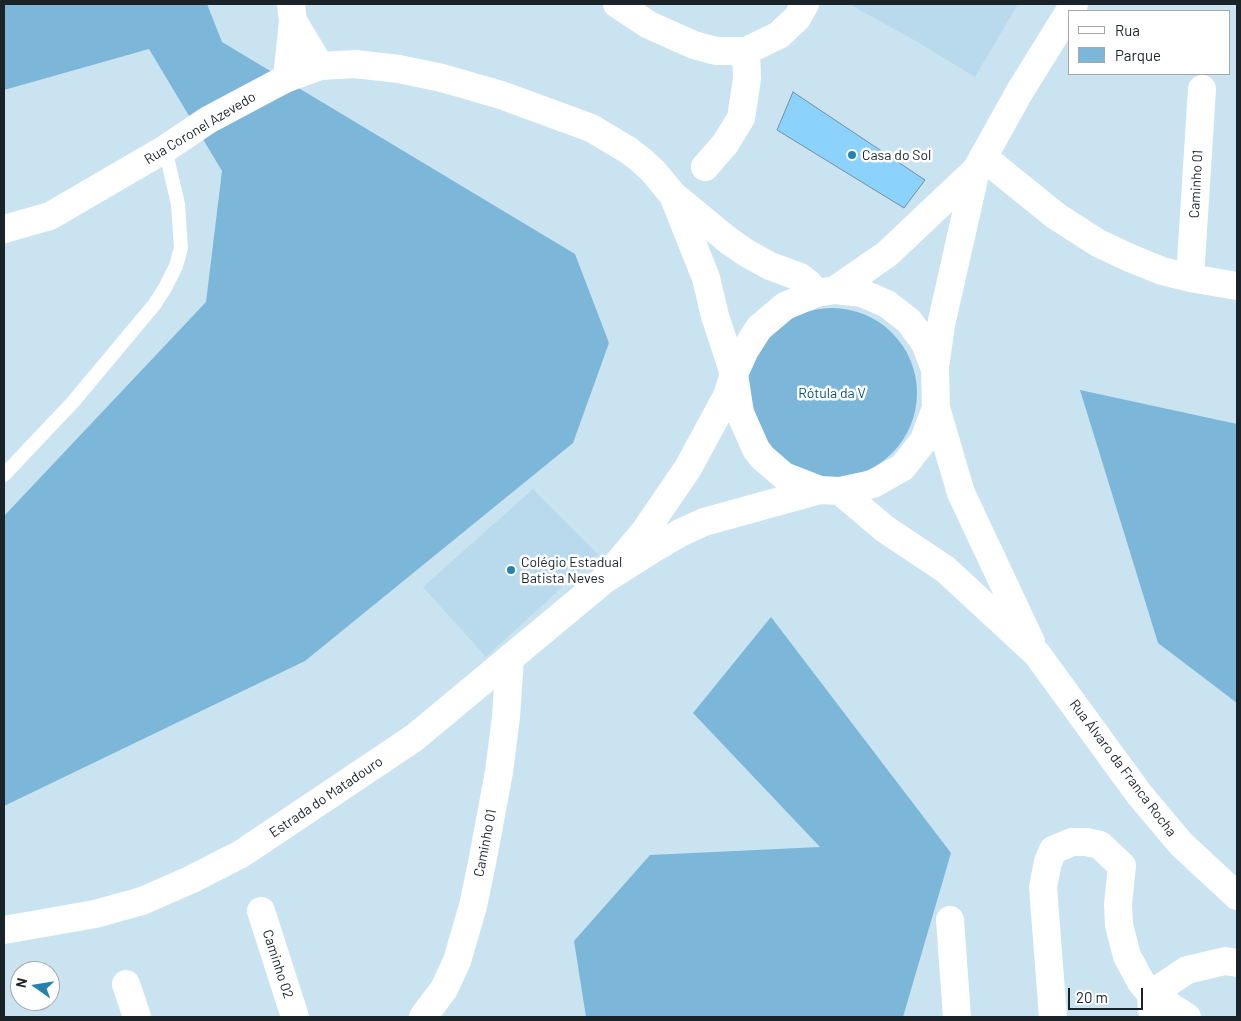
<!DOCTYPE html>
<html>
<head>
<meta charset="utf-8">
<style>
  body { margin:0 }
  #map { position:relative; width:1241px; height:1021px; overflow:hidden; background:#cae3f1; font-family:Barlow,sans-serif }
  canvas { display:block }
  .frame { position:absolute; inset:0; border:5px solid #1a2328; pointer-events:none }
  .legend { position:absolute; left:1068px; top:10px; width:162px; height:65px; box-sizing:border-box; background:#fff; border:1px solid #a3a7a9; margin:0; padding:6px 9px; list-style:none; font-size:15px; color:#1a2328 }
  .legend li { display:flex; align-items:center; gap:10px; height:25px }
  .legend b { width:25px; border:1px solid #a3a7a9 }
  .north { position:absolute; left:10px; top:961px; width:50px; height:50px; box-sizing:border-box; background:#fff; border:1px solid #a3a7a9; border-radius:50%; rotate:283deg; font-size:14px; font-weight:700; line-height:20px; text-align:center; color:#1a2328 }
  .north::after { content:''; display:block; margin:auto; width:18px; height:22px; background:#2582af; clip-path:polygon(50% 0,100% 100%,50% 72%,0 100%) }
  .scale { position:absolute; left:1068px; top:988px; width:75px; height:22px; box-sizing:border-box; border:2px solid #1a2328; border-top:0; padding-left:6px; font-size:15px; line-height:18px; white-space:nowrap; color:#1a2328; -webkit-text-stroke:4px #fff; paint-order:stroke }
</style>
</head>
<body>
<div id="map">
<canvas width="1241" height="1021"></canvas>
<div class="frame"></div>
<ul class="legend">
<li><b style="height:6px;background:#fff"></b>Rua</li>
<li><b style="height:14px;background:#7cb7d9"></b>Parque</li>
</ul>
<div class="north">N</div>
<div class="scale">20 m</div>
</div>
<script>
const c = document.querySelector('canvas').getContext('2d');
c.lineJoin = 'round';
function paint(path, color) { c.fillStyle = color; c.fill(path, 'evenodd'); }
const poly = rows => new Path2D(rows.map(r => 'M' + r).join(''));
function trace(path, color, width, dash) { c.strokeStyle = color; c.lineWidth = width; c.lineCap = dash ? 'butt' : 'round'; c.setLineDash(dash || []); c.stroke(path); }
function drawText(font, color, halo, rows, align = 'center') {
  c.font = font + ' Barlow,sans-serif'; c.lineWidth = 5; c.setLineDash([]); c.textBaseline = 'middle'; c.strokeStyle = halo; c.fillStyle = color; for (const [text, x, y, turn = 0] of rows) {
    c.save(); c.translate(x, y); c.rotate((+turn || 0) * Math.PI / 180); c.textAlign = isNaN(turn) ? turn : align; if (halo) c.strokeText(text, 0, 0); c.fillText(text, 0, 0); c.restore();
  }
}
paint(poly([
  [849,4,1018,4,975,77,916,41],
  [533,489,598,554,486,657,423,587]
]), '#b9d9ed');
paint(poly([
  [4,4,207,4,222,42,575,254,609,343,573,443,305,661,4,806,4,516,206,302,222,171,149,49,4,90],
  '747 393a85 85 0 1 1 170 0a85 85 0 1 1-170 0Z',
  [1080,390,1237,424,1237,703,1158,643],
  [771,617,951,853,903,1017,586,1017,574,941,650,855,820,847,693,713]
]), '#7cb7d9');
const building = poly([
  [793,92,925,180,904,208,777,130,793,92]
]);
paint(building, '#8bd3fd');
trace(building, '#768d9a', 1);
trace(poly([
  [4,475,73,402,154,305,165,288,176,266,181,248,178,204,165,149]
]), '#fff', 14);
trace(poly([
  [617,4,649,25,694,45,716,51,746,51],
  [293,21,320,66],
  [746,51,779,35,797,18,805,4],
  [287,78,293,21,291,4],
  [983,157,1056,216,1098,243,1130,258,1162,271,1190,278,1237,286],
  [705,167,725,144,741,118,747,79,746,51],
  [1190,278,1202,89],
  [261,911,295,1017],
  [950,920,957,1017],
  [126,984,137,1017],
  [1152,1010,1151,994,1187,970,1225,961,1237,963],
  [423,1017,444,989,457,961,473,906,482,863,499,772,506,717,510,658],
  [1053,1017,1043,887,1048,862,1053,850,1072,842,1086,842,1100,845,1122,866,1118,904,1119,925,1127,956,1141,982,1151,994,1187,1017]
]), '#fff', 28);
trace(poly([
  [4,229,50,216,165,149,208,120,287,78,320,66,355,64,399,69,442,78,501,95,591,128,628,150,641,160,653,171,673,195,729,241,748,254,770,266,800,277,808,283,816,293],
  [835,290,887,254,976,170],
  [935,367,941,325,976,170,1020,91,1074,4],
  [936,408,961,493,1031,642],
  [840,491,885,529,945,569,1037,654,1139,794,1181,844,1237,896],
  [604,580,645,531,688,468,727,396,734,374,745,350,759,328,785,306,816,293,835,290,862,293,887,304,909,321,925,343,935,369,936,408,924,440,903,467,873,484,840,491,820,490,784,476,762,457,756,449,740,413,734,374,715,316,706,278,673,195],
  [4,930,95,914,142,901,190,880,241,854,414,738,604,580,653,549,680,533,704,522,820,490]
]), '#fff', 28);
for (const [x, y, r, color] of [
  [852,155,5,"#2582af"],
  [511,570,5,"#2582af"]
]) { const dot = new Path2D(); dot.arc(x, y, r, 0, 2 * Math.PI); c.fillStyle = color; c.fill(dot); trace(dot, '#fff', 2); }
drawText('14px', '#1a2328', '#fff', [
  ["Rua Coronel Azevedo",200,128,-31],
  ["Caminho 01",1196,184,-87],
  ["Rua Álvaro da Franca Rocha",1123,768,53],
  ["Estrada do Matadouro",326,797,-34],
  ["Caminho 01",485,843,-79],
  ["Caminho 02",278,964,72]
]);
drawText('14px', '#1a2328', '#fff', [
  ["Casa do Sol",862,155],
  ["Colégio Estadual",521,562],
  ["Batista Neves",521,578]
], 'left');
drawText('14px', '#055577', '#fff', [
  ["Rótula da V",832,393]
]);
</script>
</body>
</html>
